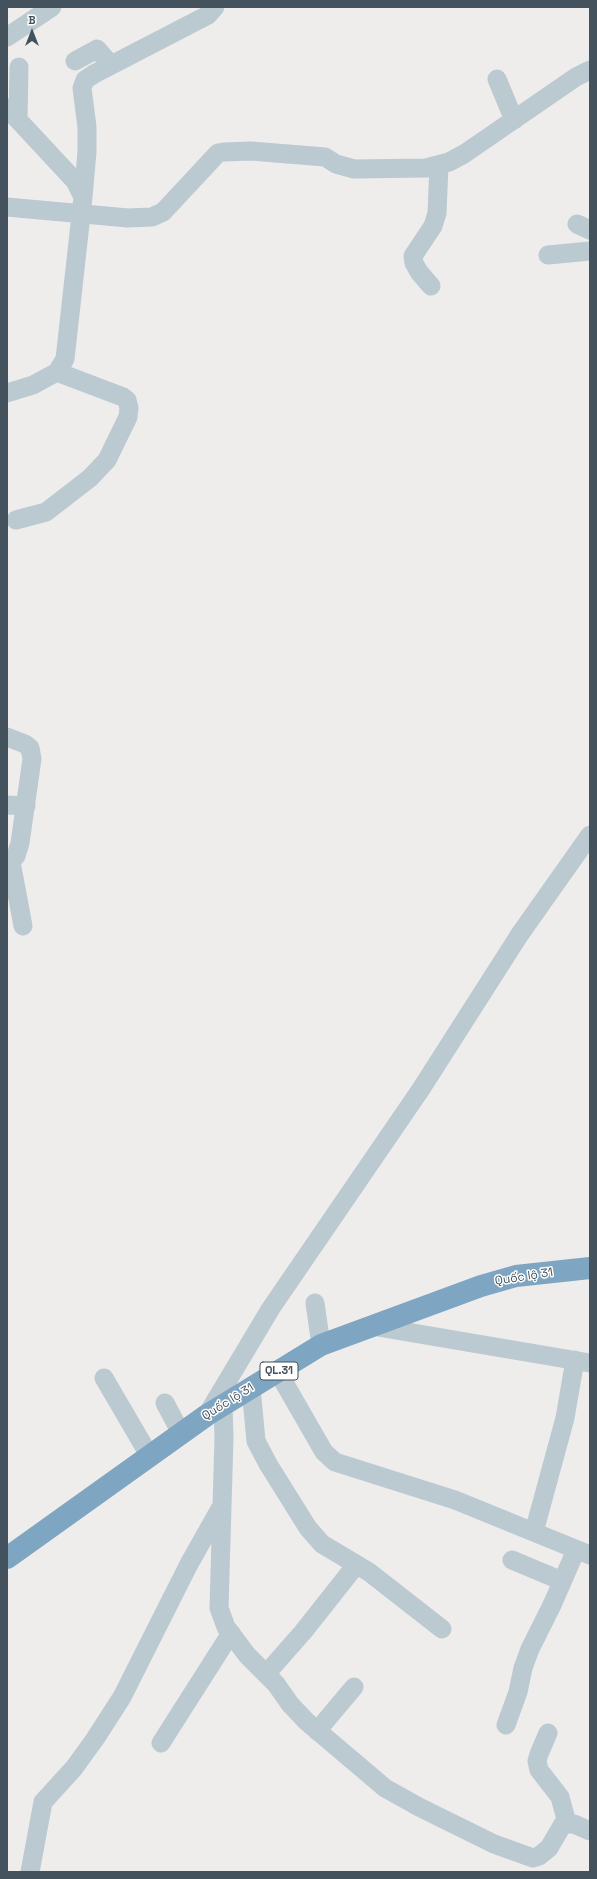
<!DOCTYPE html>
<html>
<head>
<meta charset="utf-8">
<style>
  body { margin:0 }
  #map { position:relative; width:597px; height:1879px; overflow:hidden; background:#efecec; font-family:"Space Grotesk",sans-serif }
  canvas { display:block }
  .frame { position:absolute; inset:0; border:8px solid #43525c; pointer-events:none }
  .north { position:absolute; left:12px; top:12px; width:40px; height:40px; -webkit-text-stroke:3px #fff; paint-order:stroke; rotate:0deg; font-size:11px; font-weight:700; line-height:16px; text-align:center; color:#43525c }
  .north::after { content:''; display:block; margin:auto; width:14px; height:18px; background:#43525c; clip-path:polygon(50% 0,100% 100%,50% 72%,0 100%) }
</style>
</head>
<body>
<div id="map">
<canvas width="597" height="1879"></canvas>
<div class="frame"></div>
<div class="north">B</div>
</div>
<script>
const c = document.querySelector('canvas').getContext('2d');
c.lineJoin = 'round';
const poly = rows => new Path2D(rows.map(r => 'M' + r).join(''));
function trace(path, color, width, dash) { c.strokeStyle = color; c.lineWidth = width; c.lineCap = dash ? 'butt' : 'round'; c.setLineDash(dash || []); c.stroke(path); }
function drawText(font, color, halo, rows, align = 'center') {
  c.font = font + ' "Space Grotesk",sans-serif'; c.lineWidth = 3; c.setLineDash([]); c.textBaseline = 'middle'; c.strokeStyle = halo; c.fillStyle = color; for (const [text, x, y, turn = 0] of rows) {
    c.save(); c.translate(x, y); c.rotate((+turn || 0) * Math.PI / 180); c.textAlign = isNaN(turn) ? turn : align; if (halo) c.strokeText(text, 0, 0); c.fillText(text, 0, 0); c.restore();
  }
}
trace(poly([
  [7,37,52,7],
  [75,61,97,49,111,65],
  [497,79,514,120],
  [7,108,75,181,83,197,65,359,57,372,33,385,7,393],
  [18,119,19,67],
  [83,197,87,152,87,127,82,88,85,80,94,74,208,15,215,7],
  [7,207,128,218,152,217,163,212,218,153,224,152,251,151,325,157,336,164,354,169,426,168,449,162,464,154,576,77,590,70],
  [577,224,590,230],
  [548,255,590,251],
  [431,286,419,272,414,263,413,256,433,226,437,213,439,165],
  [16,520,46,512,90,478,107,460,128,417,129,408,127,400,123,397,57,372],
  [7,737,25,744,30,748,32,759,20,843,16,856,7,863],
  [7,805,26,806],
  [11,862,23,926],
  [315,1303,321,1345],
  [372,1326,590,1363],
  [278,1372,324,1452,335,1462,455,1500,590,1555],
  [104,1378,149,1455],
  [251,1388,256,1441,268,1464,308,1528,322,1544,369,1572,442,1629],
  [165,1403,181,1433],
  [223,1405,224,1438,219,1608,226,1627,247,1655,276,1684,290,1704,306,1721,385,1788,419,1807,494,1844,533,1858,539,1856,549,1848,563,1824,574,1824,590,1831],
  [207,1415,271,1308,421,1089,520,934,590,835],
  [534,1532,565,1418,575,1360],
  [512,1560,562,1581],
  [266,1674,303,1632,356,1565],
  [506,1725,518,1692,523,1668,530,1649,552,1605,576,1550],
  [317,1731,354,1687],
  [548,1733,539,1754,537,1761,539,1770,560,1797,567,1823],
  [161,1743,231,1633],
  [30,1872,43,1802,74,1768,95,1739,122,1697,189,1564,220,1509]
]), '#bbc9d1', 19);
trace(poly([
  [7,1558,207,1415,321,1345,481,1286,516,1276,590,1268]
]), '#7ea5c1', 22);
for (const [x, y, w] of [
  [279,1371,38]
]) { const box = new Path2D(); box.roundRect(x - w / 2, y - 9, w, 18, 3); c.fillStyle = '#fff'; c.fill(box); trace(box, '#43525c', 1); }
drawText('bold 11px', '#43525c', null, [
  ["QL.31",279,1371]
]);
drawText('12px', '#43525c', '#fff', [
  ["Quốc lộ 31",524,1277,-9],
  ["Quốc lộ 31",228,1402,-32]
]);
</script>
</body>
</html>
